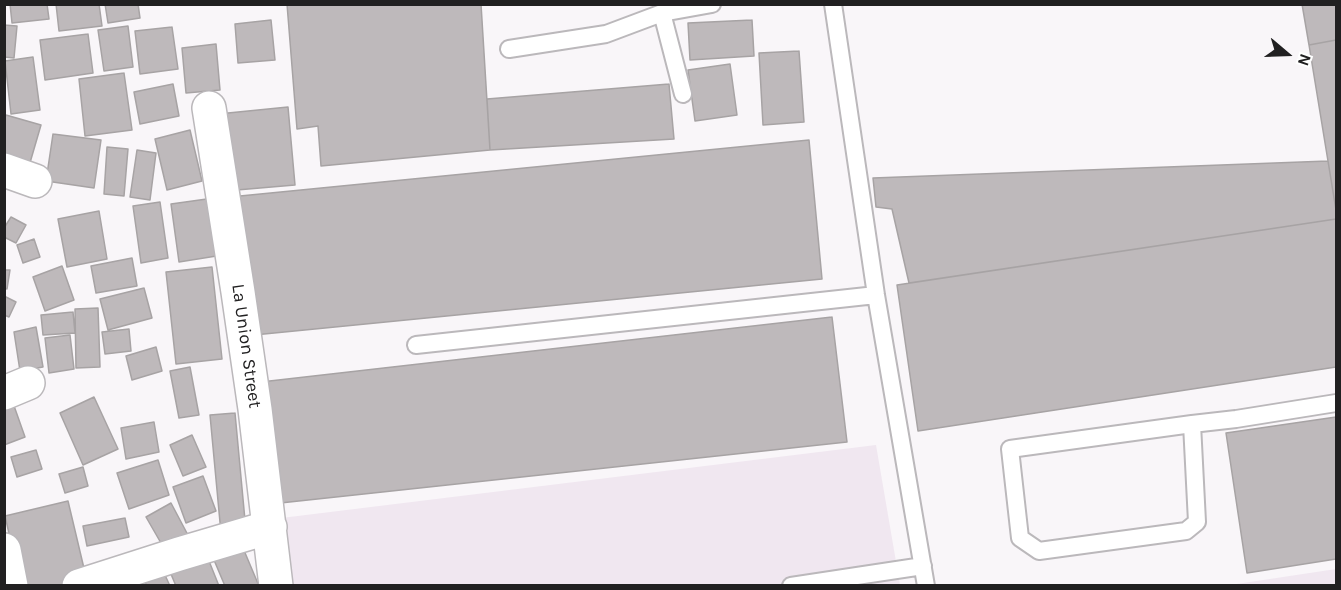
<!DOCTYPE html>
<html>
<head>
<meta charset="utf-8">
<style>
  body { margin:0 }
  #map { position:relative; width:1341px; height:590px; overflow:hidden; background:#f9f6f9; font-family:Karla,sans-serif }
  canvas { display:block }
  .frame { position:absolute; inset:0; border:6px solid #212021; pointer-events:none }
  .north { position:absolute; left:1257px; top:24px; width:60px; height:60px; -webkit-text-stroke:4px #fff; paint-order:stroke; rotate:109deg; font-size:16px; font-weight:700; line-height:24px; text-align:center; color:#212021 }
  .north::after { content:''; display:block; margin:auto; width:21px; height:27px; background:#212021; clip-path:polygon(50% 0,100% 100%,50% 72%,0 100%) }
</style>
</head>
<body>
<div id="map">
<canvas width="1341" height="590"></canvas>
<div class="frame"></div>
<div class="north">N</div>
</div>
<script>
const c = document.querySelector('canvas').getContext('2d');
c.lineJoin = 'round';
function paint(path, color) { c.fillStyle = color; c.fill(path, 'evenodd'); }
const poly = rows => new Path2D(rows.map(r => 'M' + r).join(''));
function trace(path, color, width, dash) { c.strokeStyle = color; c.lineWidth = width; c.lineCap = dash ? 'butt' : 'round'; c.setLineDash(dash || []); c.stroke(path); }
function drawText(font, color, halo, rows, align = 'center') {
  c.font = font + ' Karla,sans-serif'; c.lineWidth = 5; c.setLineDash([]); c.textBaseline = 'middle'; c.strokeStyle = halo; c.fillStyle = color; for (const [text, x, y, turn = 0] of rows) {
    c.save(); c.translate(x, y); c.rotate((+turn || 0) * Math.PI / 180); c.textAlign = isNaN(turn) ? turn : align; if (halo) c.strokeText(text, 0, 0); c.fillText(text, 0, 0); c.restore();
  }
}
paint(poly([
  [876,445,900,585,275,585,265,520],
  [1336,569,1336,585,1230,585]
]), '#f0e7f0');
const building = poly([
  [10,4,47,4,49,19,12,23,10,4],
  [56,4,99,4,102,26,59,31,56,4],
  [105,4,138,4,140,18,108,23,105,4],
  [287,4,481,4,490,150,321,166,318,126,297,129,287,4],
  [1302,4,1336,4,1336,40,1309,45,1302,4],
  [271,20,275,60,238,63,235,24,271,20],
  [752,20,754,56,690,60,688,23,752,20],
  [4,25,17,26,14,58,4,57,4,25],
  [128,26,133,67,104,71,98,30,128,26],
  [172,27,178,69,140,74,135,31,172,27],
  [88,34,93,73,45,80,40,40,88,34],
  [1336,40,1336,210,1309,45,1336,40],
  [216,44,220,90,186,93,182,48,216,44],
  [799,51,804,122,763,125,759,53,799,51],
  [33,57,40,110,11,114,5,61,33,57],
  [730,64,737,115,695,121,688,70,730,64],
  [124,73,132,130,85,136,79,79,124,73],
  [173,84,179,116,140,124,134,92,173,84],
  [669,84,674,139,490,150,487,99,669,84],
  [288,107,295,185,225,191,218,114,288,107],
  [6,115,41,125,27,173,4,166,4,121,6,115],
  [190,130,202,181,167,190,155,139,190,130],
  [53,134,101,140,94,188,46,181,53,134],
  [809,140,822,279,254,335,240,196,809,140],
  [107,147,128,149,124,196,104,194,107,147],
  [137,150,156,153,150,200,130,197,137,150],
  [1328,161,1336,210,1336,219,909,283,892,209,876,207,873,178,1328,161],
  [221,197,229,254,179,262,171,204,221,197],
  [160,202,168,258,141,263,133,206,160,202],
  [99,211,107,259,67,267,58,219,99,211],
  [11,217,26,225,16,243,4,237,4,228,11,217],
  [1336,219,1336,367,918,431,897,285,1336,219],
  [34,239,40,257,23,263,17,245,34,239],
  [132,258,137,286,96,293,91,266,132,258],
  [62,266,74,300,45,311,33,277,62,266],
  [212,267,222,359,176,364,166,272,212,267],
  [4,270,10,270,7,289,4,288,4,270],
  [144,288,152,318,108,330,100,299,144,288],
  [4,296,16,302,9,317,4,315,4,296],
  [98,308,100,367,76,368,75,309,98,308],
  [73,312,75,333,43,335,41,315,73,312],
  [832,317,847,442,271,504,252,383,832,317],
  [36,327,43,367,20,371,14,332,36,327],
  [129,329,131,351,105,354,102,332,129,329],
  [70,335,74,369,49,373,45,338,70,335],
  [156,347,162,371,132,380,126,356,156,347],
  [190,367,199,415,179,418,170,371,190,367],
  [94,397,118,449,83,465,60,413,94,397],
  [13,403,25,437,4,445,4,406,13,403],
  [235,413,246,531,221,533,210,415,235,413],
  [1336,417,1336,559,1247,573,1226,433,1336,417],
  [154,422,159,452,126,459,121,428,154,422],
  [192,435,206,467,183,476,170,445,192,435],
  [36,450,42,469,17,477,11,457,36,450],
  [158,460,169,495,129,509,117,473,158,460],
  [83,467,88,486,65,493,59,474,83,467],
  [203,476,216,511,186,523,173,487,203,476],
  [68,501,87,581,67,586,21,586,5,516,68,501],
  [171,503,189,537,165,550,146,517,171,503],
  [125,518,129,537,87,546,83,526,125,518],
  [243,548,259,586,225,586,214,560,243,548],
  [205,551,219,586,176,586,168,567,205,551],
  [164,573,170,586,147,586,145,582,164,573]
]);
paint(building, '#beb9bb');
trace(building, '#a7a3a4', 1.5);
const lane = poly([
  [833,4,876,295,926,586],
  [662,13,683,94],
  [509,49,606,34,662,13,712,4],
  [416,345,876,295],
  [1192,424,1197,522,1186,531,1039,551,1020,538,1010,449,1192,424,1236,419,1336,403],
  [791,586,923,566]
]);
const street = poly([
  [209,108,238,292,255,409,276,586],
  [4,170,35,181],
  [4,393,28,383],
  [4,550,11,586],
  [79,586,179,554,270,527]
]);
trace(lane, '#bbb8bb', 20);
trace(street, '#bbb8bb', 36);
trace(lane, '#fff', 16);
trace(street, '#fff', 33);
drawText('18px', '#212021', '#fff', [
  ["La Union Street",246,346,82]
]);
</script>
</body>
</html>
